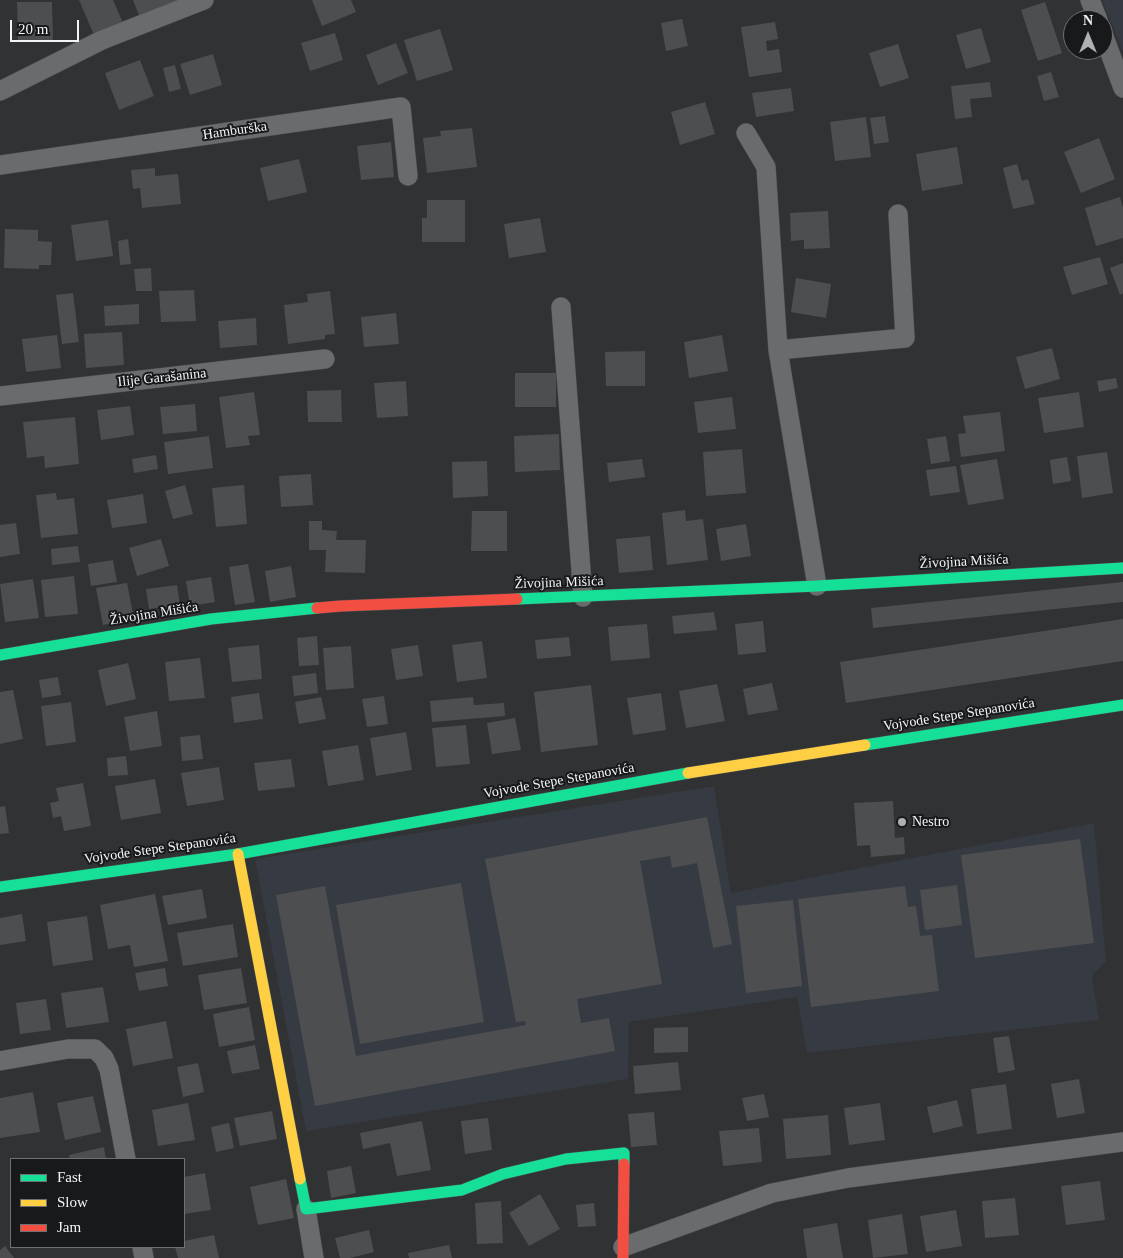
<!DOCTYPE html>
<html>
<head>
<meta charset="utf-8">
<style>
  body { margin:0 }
  #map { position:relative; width:1123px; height:1258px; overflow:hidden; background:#303234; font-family:Georgia,serif }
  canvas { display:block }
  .legend { position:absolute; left:10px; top:1158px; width:175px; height:90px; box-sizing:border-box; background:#18191b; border:1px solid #6f7173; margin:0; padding:6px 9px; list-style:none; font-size:15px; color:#f2f4f6 }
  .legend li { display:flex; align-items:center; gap:10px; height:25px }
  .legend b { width:25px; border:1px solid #6f7173 }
  .north { position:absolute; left:1063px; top:10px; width:50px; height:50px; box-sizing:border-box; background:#18191b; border:1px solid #6f7173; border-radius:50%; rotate:0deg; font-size:14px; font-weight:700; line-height:20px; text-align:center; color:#f2f4f6 }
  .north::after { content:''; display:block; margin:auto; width:18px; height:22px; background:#aeb0b2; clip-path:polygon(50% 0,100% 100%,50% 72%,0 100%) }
  .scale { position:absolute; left:10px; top:20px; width:69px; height:22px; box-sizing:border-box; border:2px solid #f2f4f6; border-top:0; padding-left:6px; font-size:15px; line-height:18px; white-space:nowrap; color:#f2f4f6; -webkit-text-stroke:4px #18191b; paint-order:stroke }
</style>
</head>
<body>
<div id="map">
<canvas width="1123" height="1258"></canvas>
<ul class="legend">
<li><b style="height:6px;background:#16e098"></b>Fast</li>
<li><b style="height:6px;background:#ffcf43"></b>Slow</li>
<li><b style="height:6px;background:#f24e42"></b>Jam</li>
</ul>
<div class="north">N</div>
<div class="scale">20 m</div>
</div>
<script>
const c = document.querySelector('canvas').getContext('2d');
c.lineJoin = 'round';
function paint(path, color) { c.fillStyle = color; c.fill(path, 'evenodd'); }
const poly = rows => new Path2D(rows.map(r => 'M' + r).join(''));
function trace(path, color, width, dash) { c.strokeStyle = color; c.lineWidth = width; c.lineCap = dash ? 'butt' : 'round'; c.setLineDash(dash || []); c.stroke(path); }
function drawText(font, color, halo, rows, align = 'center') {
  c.font = font + ' Georgia,serif'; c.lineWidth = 4; c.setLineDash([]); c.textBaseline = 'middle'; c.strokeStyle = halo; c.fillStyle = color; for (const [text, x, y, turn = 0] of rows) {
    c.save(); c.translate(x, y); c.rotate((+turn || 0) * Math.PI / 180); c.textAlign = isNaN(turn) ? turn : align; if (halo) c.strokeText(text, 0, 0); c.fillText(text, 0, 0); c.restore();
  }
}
paint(poly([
  [1102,0,1123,0,1123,52],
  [714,786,731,893,1094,823,1106,961,1092,976,1099,1020,807,1053,797,997,629,1022,628,1079,306,1131,255,859]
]), '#363a42');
paint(poly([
  [79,0,113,0,123,23,94,35],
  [133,0,177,0,178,4,140,18],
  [312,0,351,0,356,12,322,26],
  [17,2,52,2,53,42,18,42],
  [1045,2,1062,53,1038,61,1021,10],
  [682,19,688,46,666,51,661,23],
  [775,22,778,39,766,41,767,51,779,49,782,72,749,77,741,27],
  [981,28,991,62,966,69,956,35],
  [440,29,453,70,417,81,404,40],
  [335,33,343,60,310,71,301,43],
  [396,43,408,73,378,85,366,55],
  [898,44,909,78,880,87,869,53],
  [213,54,222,85,190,95,180,64],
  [140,60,154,96,119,110,105,73],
  [175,65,181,89,169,92,163,68],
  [1051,72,1059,97,1044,101,1037,76],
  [990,82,992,97,970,99,972,117,955,119,951,86],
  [791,88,794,111,756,117,752,93],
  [705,102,715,134,680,145,671,112],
  [885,116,889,142,874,144,870,118],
  [866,117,871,157,835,161,830,122],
  [472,128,477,167,427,173,423,138,441,136,440,131],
  [1099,138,1115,179,1081,193,1064,152],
  [391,142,394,177,361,180,357,146],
  [957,147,963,184,922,191,916,154],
  [299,159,307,192,268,201,260,168],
  [1017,164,1022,181,1028,179,1035,204,1013,209,1003,168],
  [155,168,155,176,178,174,181,204,142,208,140,188,133,189,131,170],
  [1120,197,1123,208,1123,238,1096,246,1085,208],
  [427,200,465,200,465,242,422,242,422,218,427,218],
  [828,211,830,248,804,249,804,240,791,241,790,213],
  [540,218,546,252,509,258,504,224],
  [108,220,113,256,76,261,71,225],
  [5,229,38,230,38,241,52,242,51,265,39,265,39,269,4,268],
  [128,239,131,264,120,265,118,241],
  [1100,257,1108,284,1072,295,1063,267],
  [1123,263,1123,293,1120,295,1110,268],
  [151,268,152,291,136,291,134,269],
  [796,278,831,284,826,318,791,312],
  [194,290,196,321,161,322,159,291],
  [330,291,335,334,325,335,325,339,288,344,284,305,308,302,307,294],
  [73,293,79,342,62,344,56,295],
  [139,304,139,324,105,326,104,306],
  [396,313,399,344,364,347,361,317],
  [256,318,257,345,220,348,218,321],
  [122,332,124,365,86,368,84,334],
  [57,335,61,368,26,372,22,339],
  [722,335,728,371,689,378,684,342],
  [1052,348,1060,379,1025,389,1016,357],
  [645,351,645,386,606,386,605,352],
  [515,373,556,373,556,407,515,407],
  [1116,378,1118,388,1099,392,1097,381],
  [406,381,408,416,377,418,374,383],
  [341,390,342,422,308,422,307,391],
  [254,392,260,435,248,436,250,445,226,448,219,397],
  [1079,392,1084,427,1044,433,1038,398],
  [732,397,736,429,698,433,694,402],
  [195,404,197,431,163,434,160,407],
  [130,406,134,435,101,440,97,410],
  [1000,412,1005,451,961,457,958,434,966,433,963,416],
  [75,417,79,464,45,468,44,456,27,458,23,422],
  [559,434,560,470,515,472,514,436],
  [209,436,213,468,168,474,164,442],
  [946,436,950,461,931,464,927,439],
  [742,449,746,493,706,496,703,452],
  [1107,452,1113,493,1082,498,1077,456],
  [156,455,158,469,134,473,132,459],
  [1067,457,1071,481,1053,484,1050,460],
  [642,459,645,477,609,482,607,463],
  [997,459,1004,499,968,505,960,465],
  [487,461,488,496,453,498,452,462],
  [956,466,960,492,930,496,926,470],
  [311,474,313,505,281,507,279,476],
  [185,485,193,514,173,519,165,491],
  [244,485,247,524,216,527,212,488],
  [56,493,57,500,74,498,78,534,41,538,36,495],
  [143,494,147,523,112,528,107,500],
  [685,510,686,521,703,519,708,560,667,565,662,513],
  [472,511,507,511,507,551,471,551],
  [309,521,322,521,322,530,337,531,336,540,366,540,365,573,325,572,326,550,309,550],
  [16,523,20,554,0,557,0,525],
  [746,524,751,556,721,561,716,529],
  [650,536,653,570,619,573,616,539],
  [161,539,169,566,137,576,129,548],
  [78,546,80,562,52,565,51,549],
  [113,560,117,582,91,586,88,564],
  [248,564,255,602,235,605,229,567],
  [291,566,296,597,270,602,265,571],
  [74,576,78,614,45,617,41,580],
  [211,577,215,602,190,606,186,581],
  [33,579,39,618,5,622,0,584],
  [1123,582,1123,602,873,628,871,608],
  [127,583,134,619,103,625,96,588],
  [177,585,180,605,149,609,146,589],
  [714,612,717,630,674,634,672,616],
  [1123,619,1123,661,846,703,840,662],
  [763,621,766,652,738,655,735,624],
  [647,624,650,658,611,661,608,627],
  [317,636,319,665,299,666,297,638],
  [569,637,571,656,537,659,535,640],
  [482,641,487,678,457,682,452,645],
  [259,645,262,679,232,682,228,648],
  [418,645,423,676,396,680,391,649],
  [351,646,354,688,326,690,323,648],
  [200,658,205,698,169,701,165,662],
  [128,663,136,699,106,706,98,670],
  [316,673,318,693,294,696,292,676],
  [58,677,61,695,42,698,39,680],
  [772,683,778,710,748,715,743,689],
  [717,684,725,721,686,728,679,691],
  [591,685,598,745,541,752,534,692],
  [13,690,23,739,0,744,0,692],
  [259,693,263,719,234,723,231,697],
  [661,693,666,730,633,735,627,698],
  [384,696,388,724,367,727,362,699],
  [321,697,326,719,299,724,295,702],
  [473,697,474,705,504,703,505,716,432,722,430,701],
  [71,702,76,742,46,746,41,706],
  [157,711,162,746,130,751,124,717],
  [515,718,521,750,492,754,487,723],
  [466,725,470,764,436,767,432,728],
  [406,732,412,770,376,776,370,738],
  [200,735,203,759,182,761,180,737],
  [358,745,364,780,328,786,322,751],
  [126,756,128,775,108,776,107,758],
  [291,759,295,787,258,791,254,763],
  [219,767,224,800,187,806,181,773],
  [155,779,161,813,121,820,115,786],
  [83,783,91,826,64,831,61,816,53,818,50,803,59,801,56,788],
  [893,801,895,838,904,837,905,854,871,857,870,845,857,846,854,803],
  [5,806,9,833,0,834,0,807],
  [707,817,732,944,713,948,697,863,672,868,670,856,640,861,662,984,577,999,581,1023,609,1018,615,1051,315,1106,276,895,325,886,356,1056,526,1025,525,1021,516,1022,485,859],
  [1080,839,1094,943,975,958,961,855],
  [461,883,484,1022,360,1044,336,905],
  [957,885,962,925,925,930,920,890],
  [905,886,908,907,916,906,920,936,932,935,939,991,811,1007,798,899],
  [202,889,207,918,168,925,162,896],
  [155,894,168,961,134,967,130,945,108,949,100,905],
  [793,900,802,986,746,993,736,906],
  [22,914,26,941,0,945,0,918],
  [87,916,93,960,53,966,47,922],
  [233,924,238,957,183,966,177,933],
  [165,968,168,986,139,991,135,973],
  [241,968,247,1003,204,1010,198,975],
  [103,987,109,1022,66,1028,61,993],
  [46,999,51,1030,20,1034,16,1003],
  [249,1007,255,1040,219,1047,213,1014],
  [166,1021,173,1058,133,1066,126,1029],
  [688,1027,688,1052,654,1053,654,1028],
  [1009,1036,1015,1070,998,1073,993,1038],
  [255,1045,260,1069,232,1074,227,1051],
  [678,1062,681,1090,635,1094,633,1066],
  [198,1063,204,1092,183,1097,177,1067],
  [1079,1079,1085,1113,1057,1118,1051,1084],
  [1006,1084,1012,1129,977,1134,971,1089],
  [33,1092,40,1132,0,1138,0,1098],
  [764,1094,769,1117,747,1121,742,1098],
  [93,1096,101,1132,65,1140,57,1103],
  [957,1100,963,1126,933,1133,927,1107],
  [188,1103,195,1140,158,1146,152,1110],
  [880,1103,885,1140,849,1145,844,1108],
  [272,1111,277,1139,240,1146,234,1118],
  [654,1112,657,1145,631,1147,628,1114],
  [828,1115,831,1155,786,1159,783,1119],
  [488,1118,492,1150,465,1154,461,1121],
  [422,1121,431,1170,397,1176,390,1143,363,1149,360,1133],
  [229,1123,234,1148,216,1152,211,1127],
  [759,1128,762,1162,723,1166,719,1131],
  [104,1147,106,1159,70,1159,69,1155],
  [351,1166,356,1193,331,1198,327,1171],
  [205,1173,211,1210,184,1214,184,1177],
  [286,1179,294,1218,258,1225,250,1187],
  [1100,1181,1105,1220,1066,1225,1061,1186],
  [540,1194,560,1229,529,1246,509,1213],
  [1015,1198,1019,1235,985,1238,982,1201],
  [501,1201,503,1243,477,1244,475,1203],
  [594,1203,596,1226,578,1227,576,1205],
  [956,1210,962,1246,926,1252,920,1216],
  [902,1214,908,1254,873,1258,868,1220],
  [837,1223,843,1258,807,1258,803,1229],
  [369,1230,374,1252,350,1258,340,1258,335,1238],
  [214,1235,219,1258,178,1258,175,1247,184,1247,184,1241],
  [449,1245,452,1258,409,1258,408,1253],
  [5,1246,14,1258,0,1258,0,1250]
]), '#4d4e4f');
const street = poly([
  [1090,0,1098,20],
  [1103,34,1123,88],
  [0,91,102,40,204,0],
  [746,133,766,167,778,350,817,586],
  [0,165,401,107,408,176],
  [561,307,583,597],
  [778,350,905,338,898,214],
  [0,396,325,359],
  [0,1061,68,1049,95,1049,104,1058,109,1069,126,1159],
  [306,1209,314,1258],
  [142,1247,144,1258],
  [623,1247,772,1193,848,1178,1123,1142]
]);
const fast = poly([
  [517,599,817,586,1123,568],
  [0,655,211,619,317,608],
  [865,745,1123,705],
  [0,887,238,854,688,773],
  [300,1179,306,1209,462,1190,503,1174,566,1159,624,1153,624,1164]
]);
const slow = poly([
  [688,773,865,745],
  [238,854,300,1179]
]);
const jam = poly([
  [317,608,341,606,517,599],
  [623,1258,624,1164]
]);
trace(street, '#4c4e50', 20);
trace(fast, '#4c4e50', 12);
trace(slow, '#4c4e50', 12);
trace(jam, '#4c4e50', 12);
trace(street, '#6a6b6c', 19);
trace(fast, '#16e098', 11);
trace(slow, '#ffcf43', 11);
trace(jam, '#f24e42', 11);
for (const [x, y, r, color] of [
  [902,822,5,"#aeb0b2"]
]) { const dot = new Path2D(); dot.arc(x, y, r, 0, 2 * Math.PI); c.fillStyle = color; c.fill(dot); trace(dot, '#18191b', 2); }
drawText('14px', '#f2f4f6', '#18191b', [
  ["Hamburška",235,131,-8],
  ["Ilije Garašanina",162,378,-6],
  ["Živojina Mišića",964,562,-3],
  ["Živojina Mišića",559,583,-2],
  ["Živojina Mišića",154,614,-9],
  ["Vojvode Stepe Stepanovića",959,715,-9],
  ["Vojvode Stepe Stepanovića",559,781,-10],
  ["Vojvode Stepe Stepanovića",160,849,-8]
]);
drawText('14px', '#f2f4f6', '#18191b', [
  ["Nestro",912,822]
], 'left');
</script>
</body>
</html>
